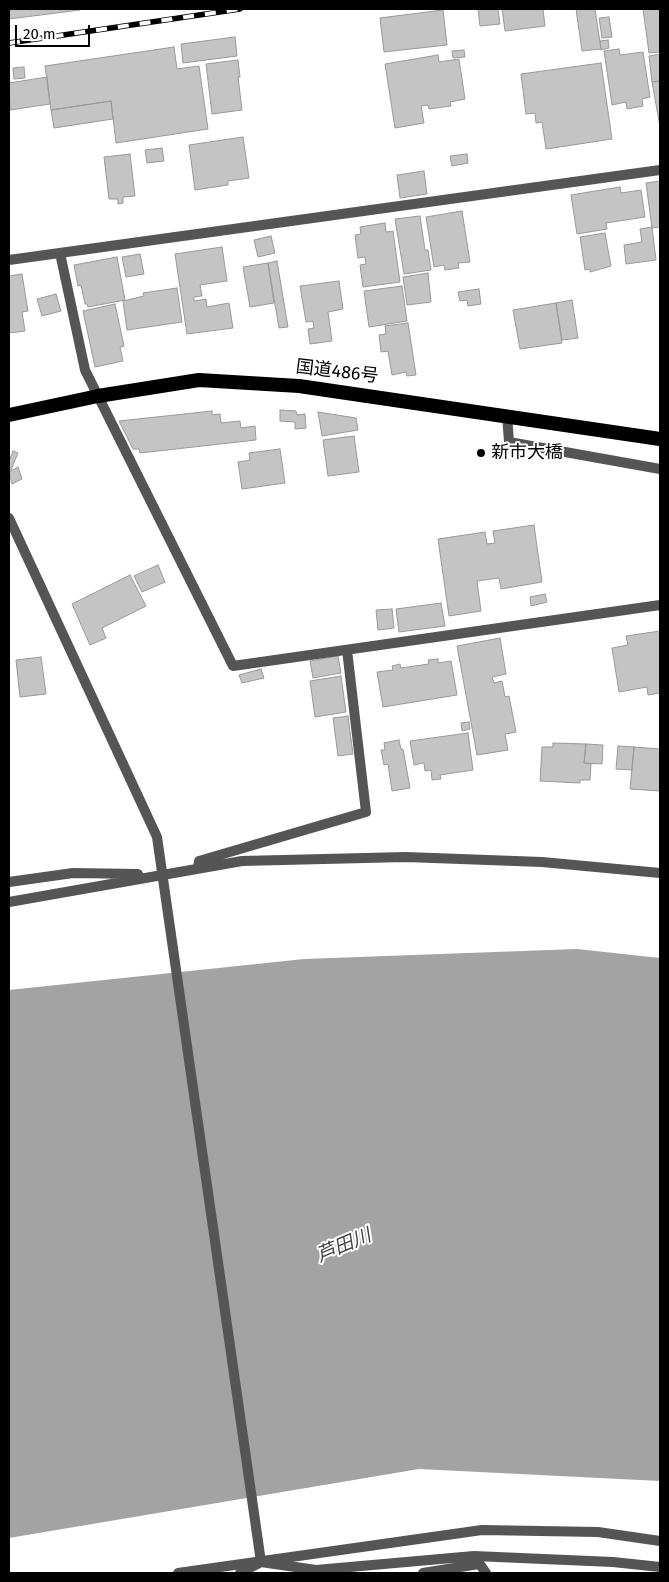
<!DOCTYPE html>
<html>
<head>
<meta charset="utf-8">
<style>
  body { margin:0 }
  #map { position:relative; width:669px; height:1582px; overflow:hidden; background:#fff; font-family:"Fira Sans",sans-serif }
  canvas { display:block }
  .frame { position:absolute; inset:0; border:10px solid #000; pointer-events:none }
  .scale { position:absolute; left:15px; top:25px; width:75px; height:22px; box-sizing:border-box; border:2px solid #000; border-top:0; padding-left:6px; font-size:15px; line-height:18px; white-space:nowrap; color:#000; -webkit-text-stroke:4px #fff; paint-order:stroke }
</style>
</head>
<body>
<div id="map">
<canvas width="669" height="1582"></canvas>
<div class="frame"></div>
<div class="scale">20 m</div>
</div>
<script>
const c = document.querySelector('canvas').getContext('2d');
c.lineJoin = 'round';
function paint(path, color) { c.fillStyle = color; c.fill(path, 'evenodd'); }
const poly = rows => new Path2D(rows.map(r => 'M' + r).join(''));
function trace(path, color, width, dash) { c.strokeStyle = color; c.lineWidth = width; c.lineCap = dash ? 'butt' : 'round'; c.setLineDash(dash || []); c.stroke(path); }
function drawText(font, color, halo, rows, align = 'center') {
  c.font = font + ' "Fira Sans","Noto Sans JP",sans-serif'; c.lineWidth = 4; c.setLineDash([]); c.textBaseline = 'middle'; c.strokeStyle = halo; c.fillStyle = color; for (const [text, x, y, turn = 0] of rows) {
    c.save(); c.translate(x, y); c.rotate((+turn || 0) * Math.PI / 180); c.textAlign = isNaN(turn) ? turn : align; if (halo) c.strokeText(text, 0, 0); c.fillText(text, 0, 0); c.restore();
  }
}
paint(poly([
  [577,949,660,958,660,1481,419,1469,9,1538,9,990,304,959]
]), '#a3a3a3');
const building = poly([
  [9,9,79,9,80,10,9,19,9,9],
  [478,9,498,9,500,24,480,26,478,9],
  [502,9,543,9,545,26,505,31,502,9],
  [576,9,595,9,601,49,582,51,576,9],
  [643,9,660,9,660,52,649,53,643,9],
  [443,10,447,45,384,52,380,18,443,10],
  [609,17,612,37,602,38,599,18,609,17],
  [235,37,237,56,183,63,181,44,235,37],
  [608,40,609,48,601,50,600,41,608,40],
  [174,47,177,69,199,66,208,129,116,143,111,101,51,110,45,66,174,47],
  [619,49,620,55,643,52,650,97,642,99,643,106,627,109,626,102,612,105,604,51,619,49],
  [464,50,465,57,453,58,452,51,464,50],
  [660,54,660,81,652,82,649,56,660,54],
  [438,55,439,62,459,59,465,99,450,102,451,106,429,109,428,105,421,106,424,123,395,128,385,64,438,55],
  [238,60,240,77,238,77,242,110,212,114,206,64,238,60],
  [601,63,612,139,546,149,542,122,536,123,535,113,526,114,521,74,601,63],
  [24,67,25,78,14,79,13,68,24,67],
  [47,77,50,104,10,110,9,83,47,77],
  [660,81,660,127,652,82,660,81],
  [111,101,113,119,54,128,51,110,111,101],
  [243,137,249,178,228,181,228,185,195,190,189,145,243,137],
  [162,148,164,161,147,163,145,150,162,148],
  [130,154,135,196,123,197,123,203,118,204,118,199,109,199,104,157,130,154],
  [467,154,468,163,452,166,450,156,467,154],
  [424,171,427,194,400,198,397,175,424,171],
  [660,181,660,227,652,228,646,183,660,181],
  [620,187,621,193,641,190,645,217,606,223,607,229,577,234,571,195,620,187],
  [462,211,470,262,458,263,459,268,445,270,444,265,434,267,426,217,462,211],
  [420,216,425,250,428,250,431,270,404,274,395,219,420,216],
  [385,223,386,232,393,231,400,282,363,287,360,265,366,264,365,257,358,258,355,235,361,234,360,227,385,223],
  [652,227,656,260,626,264,624,245,642,242,640,229,652,227],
  [605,233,611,266,590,272,590,269,585,270,580,237,605,233],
  [271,236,275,253,258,257,254,240,271,236],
  [222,247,227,281,200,285,202,296,194,297,194,301,206,299,207,307,229,303,233,328,187,334,175,254,222,247],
  [140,254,144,274,126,277,122,257,140,254],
  [117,257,125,300,88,307,87,304,85,304,81,285,78,286,74,265,117,257],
  [277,261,288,327,279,328,268,263,277,261],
  [268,263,274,303,250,307,243,267,268,263],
  [428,273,431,302,407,305,403,277,428,273],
  [22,274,28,311,22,312,25,331,9,333,9,276,22,274],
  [339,281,343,309,328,312,332,341,310,344,308,329,314,328,313,321,306,322,300,286,339,281],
  [402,286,407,321,369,327,364,291,402,286],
  [177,288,182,322,127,330,123,301,144,296,143,293,177,288],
  [479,289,481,304,468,306,467,300,460,301,458,292,479,289],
  [56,294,61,311,42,316,37,299,56,294],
  [572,300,578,338,562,340,556,303,572,300],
  [556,303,562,343,520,349,513,310,556,303],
  [115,304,124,346,120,347,123,361,95,367,83,311,115,304],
  [408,323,416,375,407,376,406,372,392,375,388,351,381,352,379,335,386,334,385,326,408,323],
  [280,410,296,411,297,415,305,414,306,428,295,429,295,422,280,421,280,410],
  [212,411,212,415,220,414,221,423,240,421,241,428,255,426,256,440,140,453,139,449,133,449,119,421,212,411],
  [318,412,356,418,358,430,322,436,318,412],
  [354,436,359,472,328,476,323,440,354,436],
  [280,449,285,483,242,489,238,462,250,460,249,453,280,449],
  [13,451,18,453,11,470,9,469,9,461,13,451],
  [18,467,22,479,12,484,9,472,18,467],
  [534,525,542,582,501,589,499,578,477,581,481,611,449,616,438,539,485,532,487,544,495,543,493,531,534,525],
  [158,565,165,582,142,592,134,576,158,565],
  [130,575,146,606,102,628,106,638,90,645,72,604,130,575],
  [545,594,547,602,531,606,530,597,545,594],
  [441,603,445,626,399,632,396,609,441,603],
  [392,609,394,628,378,630,376,610,392,609],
  [660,631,660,693,648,695,647,687,619,692,612,648,628,645,626,636,660,631],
  [500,638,506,674,492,677,494,683,502,681,505,697,509,696,516,732,505,734,508,750,477,755,457,646,500,638],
  [338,656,341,673,313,678,310,661,338,656],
  [41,657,46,694,20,697,16,660,41,657],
  [438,659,438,663,451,661,457,695,383,707,377,672,393,670,392,666,400,664,401,668,429,664,428,660,438,659],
  [261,669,264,678,242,683,239,675,261,669],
  [341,676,346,712,315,717,310,681,341,676],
  [348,716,353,754,338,756,333,718,348,716],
  [469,722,470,729,462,731,461,723,469,722],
  [468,733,473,770,440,775,441,779,432,780,431,770,425,771,424,763,414,765,410,741,468,733],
  [399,740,401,749,403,749,410,788,392,791,388,764,384,765,381,750,385,750,384,743,399,740],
  [553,743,586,744,584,763,591,764,590,780,580,780,580,783,540,781,542,747,553,747,553,743],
  [586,744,603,745,602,764,584,763,586,744],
  [618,746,634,747,632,770,616,769,618,746],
  [634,747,660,749,660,791,630,789,634,747]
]);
paint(building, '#c4c4c4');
trace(building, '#999', 1);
trace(poly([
  [60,253,85,370,233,666,660,605],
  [9,260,660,170],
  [507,415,509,442,660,469],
  [198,868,199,861,366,812,347,650],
  [9,882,73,873,138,874],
  [9,902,242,861,406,857,542,862,660,873],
  [476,1559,486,1573],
  [240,1573,261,1562,316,1570,474,1556,613,1562,660,1567],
  [423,1573,479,1564]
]), '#555', 10);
trace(poly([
  [9,518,157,837,261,1562],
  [178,1573,482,1530,598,1532,660,1541]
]), '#555', 10);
trace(poly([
  [9,415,98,396,199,380,299,386,660,439]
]), '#000', 14);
const rail = poly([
  [9,43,240,9]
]);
trace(rail, '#000', 5.5);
trace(rail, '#fff', 4, [11]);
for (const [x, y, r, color] of [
  [481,453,5,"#000"]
]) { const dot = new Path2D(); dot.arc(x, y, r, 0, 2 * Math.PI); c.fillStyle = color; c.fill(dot); trace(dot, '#fff', 2); }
drawText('18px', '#000', '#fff', [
  ["国道486号",337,372,7]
]);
drawText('18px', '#000', '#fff', [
  ["新市大橋",491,453]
], 'left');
drawText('italic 19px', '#444', '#fff', [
  ["芦田川",344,1246,-23]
]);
</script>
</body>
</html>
